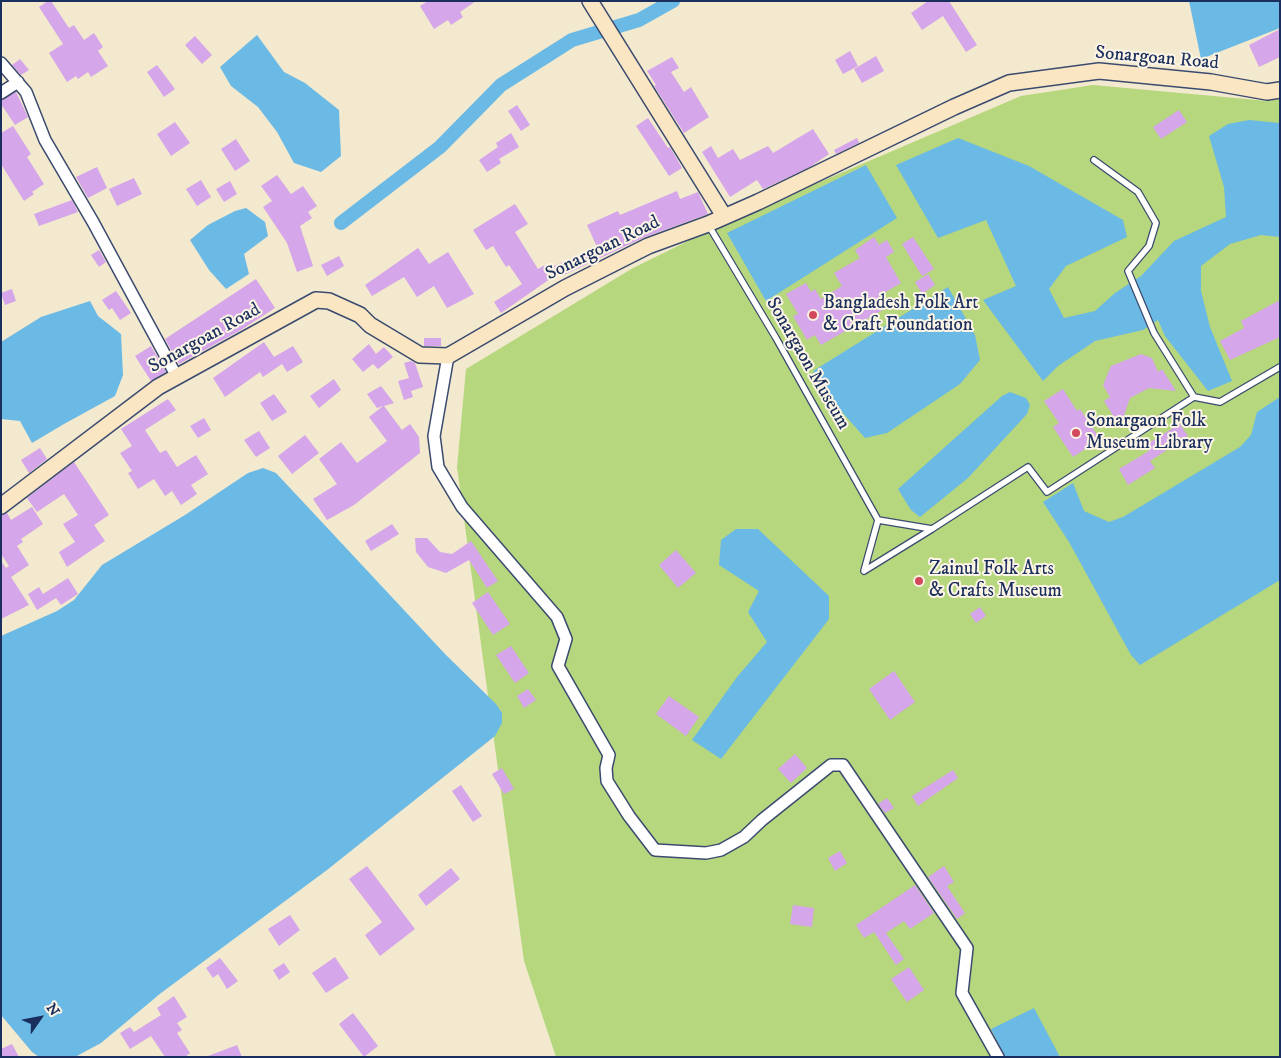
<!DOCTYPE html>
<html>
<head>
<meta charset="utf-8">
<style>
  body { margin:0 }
  #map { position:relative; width:1281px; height:1058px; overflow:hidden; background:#f2e9ce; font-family:"IM FELL DW Pica",serif }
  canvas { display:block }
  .frame { position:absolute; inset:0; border:2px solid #1b2f5e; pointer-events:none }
  .north { position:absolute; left:15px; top:993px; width:50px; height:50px; -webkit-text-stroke:4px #fcf5e5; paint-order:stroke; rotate:57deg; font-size:14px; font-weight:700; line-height:20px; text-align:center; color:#1b2f5e }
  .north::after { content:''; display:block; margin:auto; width:18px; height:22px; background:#1b2f5e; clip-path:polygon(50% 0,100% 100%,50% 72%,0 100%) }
</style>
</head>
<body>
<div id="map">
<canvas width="1281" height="1058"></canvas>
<div class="frame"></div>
<div class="north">N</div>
</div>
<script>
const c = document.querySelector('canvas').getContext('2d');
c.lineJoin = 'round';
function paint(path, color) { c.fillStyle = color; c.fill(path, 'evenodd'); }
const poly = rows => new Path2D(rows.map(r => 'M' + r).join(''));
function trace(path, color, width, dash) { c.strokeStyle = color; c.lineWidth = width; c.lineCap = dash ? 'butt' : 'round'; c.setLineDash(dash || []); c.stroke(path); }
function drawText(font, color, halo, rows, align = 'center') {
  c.font = font + ' "IM FELL DW Pica",serif'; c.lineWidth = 4; c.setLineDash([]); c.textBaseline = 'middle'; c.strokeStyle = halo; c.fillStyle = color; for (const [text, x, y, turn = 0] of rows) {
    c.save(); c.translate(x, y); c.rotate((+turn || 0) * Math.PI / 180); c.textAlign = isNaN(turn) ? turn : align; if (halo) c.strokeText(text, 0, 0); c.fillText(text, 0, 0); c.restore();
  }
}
paint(poly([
  [1093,85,1268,101,1280,99,1280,1057,556,1057,524,961,457,467,466,369,633,268,731,220,1021,96]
]), '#b6d77e');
paint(poly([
  [1189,1,1280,1,1280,28,1201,59],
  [257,35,284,72,305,83,339,110,341,156,321,172,294,163,277,132,258,107,231,86,220,67],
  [1249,120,1280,123,1280,237,1261,235,1230,244,1201,266,1201,291,1210,327,1232,381,1208,391,1165,336,1158,320,1143,330,1095,341,1058,366,1043,381,983,300,1016,286,986,220,938,238,896,165,958,138,1029,166,1123,220,1127,237,1066,266,1049,289,1064,318,1095,311,1115,293,1141,276,1174,241,1226,217,1224,187,1209,136,1228,124],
  [866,165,897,218,766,301,727,233],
  [246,208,265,222,268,236,244,254,249,274,226,289,209,270,190,240,208,225,235,211],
  [948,287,975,335,980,360,960,384,887,433,865,438,842,412,813,371],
  [90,301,98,316,121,334,123,375,115,396,64,424,32,443,20,421,1,419,1,342,41,317],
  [1010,392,1026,398,1030,405,1027,414,968,478,920,517,911,510,898,489,1002,396],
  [1280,397,1280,580,1140,665,1131,655,1069,542,1043,502,1073,483,1084,511,1109,522,1123,517,1240,447,1251,435,1257,412],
  [263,468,276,473,445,654,496,704,502,713,502,723,495,736,327,870,161,993,101,1043,75,1057,39,1057,32,1052,1,1015,1,636,57,611,74,600,102,565,185,515,248,473],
  [736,529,758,529,829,596,829,619,721,759,692,740,737,677,767,642,748,612,759,591,719,565,721,540],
  [1034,1008,1060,1057,1005,1057,991,1029]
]), '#6bb9e5');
trace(poly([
  [341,223,440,147,501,85,572,40,639,20,673,1]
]), '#6bb9e5', 14);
paint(poly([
  [48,1,51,1,69,28,74,25,84,40,94,33,103,47,98,51,108,66,91,77,88,72,78,79,76,76,67,82,49,53,63,44,39,7],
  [428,1,476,1,460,12,463,17,451,25,448,20,434,29,420,6],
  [928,1,949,1,977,45,966,52,943,16,922,30,911,13],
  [1280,29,1280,57,1259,67,1249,45],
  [195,36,212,55,202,64,185,45],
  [850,51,858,66,843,74,835,60],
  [876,56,884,71,862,83,854,69],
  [672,57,679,68,671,72,684,92,691,87,709,117,684,133,654,86,656,85,647,71],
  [20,59,29,70,21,75,12,65],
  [157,65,175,89,164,97,147,72],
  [16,92,28,117,15,125,1,104,1,100],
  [517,105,530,125,521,131,508,111],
  [1179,110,1187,122,1161,139,1153,127],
  [648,118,668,148,670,147,682,168,669,176,636,126],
  [175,122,190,143,171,156,157,134],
  [13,126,31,154,27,157,44,184,32,192,34,194,24,201,1,164,1,133],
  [813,129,829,154,810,167,763,189,757,180,730,197,702,152,711,146,718,158,733,149,740,160,768,146,773,153],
  [511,133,519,147,499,159,501,163,487,172,479,160,498,147,496,143],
  [857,138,859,143,836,154,834,150],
  [236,139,250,161,235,171,221,149],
  [97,167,107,188,88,198,76,177],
  [277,175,291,194,303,186,317,206,308,212,312,218,300,226,313,266,297,272,287,243,263,207,272,201,261,186],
  [134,178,142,194,117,206,109,189],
  [201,180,211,197,197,206,186,189],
  [230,181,237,194,224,202,216,189],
  [677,191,680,199,698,192,708,214,645,237,562,276,560,272,501,313,494,302,522,284,509,265,506,267,493,246,486,250,473,230,515,204,528,224,515,232,538,269,545,265,547,269,597,247,587,225,618,211,620,215],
  [72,200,78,212,39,226,34,214],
  [874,237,879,245,887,240,894,252,886,257,901,283,879,296,886,308,821,345,815,335,807,340,793,316,798,314,786,294,806,283,811,292,815,289,821,299,842,286,834,273,860,258,855,250],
  [913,237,934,269,922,276,902,244],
  [418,248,429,264,448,252,474,294,447,308,434,286,417,297,404,277,372,296,365,285],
  [99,250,106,262,99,267,91,255],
  [339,256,344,266,327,276,321,265],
  [928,274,935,285,922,294,915,282],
  [256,279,275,308,241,330,179,364,165,339],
  [12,289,16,301,5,305,1,293],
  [116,291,131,313,120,320,112,308,109,310,102,300],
  [1280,300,1280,337,1230,360,1220,341,1244,328,1241,321],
  [424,338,441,338,441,346,424,346],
  [264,342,274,357,293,346,303,362,287,372,282,364,263,377,260,372,225,397,213,378],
  [369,344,376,354,384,347,393,357,378,369,373,364,363,372,352,359],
  [151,346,166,372,151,381,135,356],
  [1141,354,1152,358,1158,372,1162,369,1176,391,1149,388,1130,398,1120,427,1104,401,1110,397,1103,385,1111,366],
  [411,361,415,363,423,387,411,391,413,397,404,400,398,381,409,378,404,363],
  [334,379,341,390,319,408,310,396],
  [381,386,394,403,384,406,402,430,410,424,419,437,420,453,354,505,327,520,313,499,337,484,319,459,341,442,357,463,387,441,369,417,383,406,377,408,367,394],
  [1063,389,1077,411,1080,409,1100,439,1073,457,1053,427,1059,423,1044,401],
  [274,394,287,412,272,421,260,403],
  [168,399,176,410,145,430,160,453,166,450,177,467,196,455,208,474,191,485,197,494,181,505,172,491,165,496,154,479,138,489,128,473,132,471,120,453,132,446,121,429],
  [204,418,211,430,198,438,190,426],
  [1180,424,1188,436,1150,461,1155,468,1128,485,1119,469,1149,451,1145,445],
  [259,431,270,448,256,457,244,440],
  [305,435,319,453,292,474,278,456],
  [40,448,47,459,29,473,21,460],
  [74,462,109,515,94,525,105,541,67,567,59,552,75,542,63,524,78,515,64,494,37,512,27,498],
  [32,507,43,524,21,539,23,542,17,546,29,565,11,577,29,605,1,619,1,561,6,568,9,566,1,554,1,515,7,513,11,520],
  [392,524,399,534,371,551,365,541],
  [415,538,427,538,440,552,452,554,471,541,498,581,487,588,469,560,446,573,428,567,416,552],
  [676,550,696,573,678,588,659,565],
  [68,578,78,594,61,605,56,598,37,610,28,594,39,587,43,594],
  [488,592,510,624,493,635,472,603],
  [980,607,986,616,976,623,970,614],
  [511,646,529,673,515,683,496,655],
  [894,671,915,702,890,720,869,689],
  [528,689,536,700,524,708,517,696],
  [669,696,699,717,686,736,656,714],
  [795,754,807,768,791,783,778,769],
  [502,768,514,789,504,794,492,774],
  [953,770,958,778,918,806,912,796],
  [461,785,482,816,473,822,452,791],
  [887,798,894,808,885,813,878,804],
  [840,851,847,863,835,871,828,858],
  [367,866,415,929,380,956,365,935,382,922,349,879],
  [944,866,954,882,947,886,965,913,957,919,928,877],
  [451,868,460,879,426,906,418,895],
  [915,885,934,913,910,929,904,921,886,933,904,959,896,965,874,932,864,938,856,925],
  [793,905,814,908,812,927,790,924],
  [290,915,300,930,279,946,268,929],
  [335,957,349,978,326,993,312,973],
  [220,958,238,981,227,989,218,974,213,978,206,968],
  [284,963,290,972,279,980,273,970],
  [909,967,924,990,907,1002,891,979],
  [174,996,187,1017,177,1023,182,1030,177,1033,190,1053,185,1057,165,1057,151,1036,130,1049,120,1033,130,1027,134,1032,161,1015,157,1008],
  [353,1013,378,1046,364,1057,339,1024],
  [12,1044,19,1057,1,1057,1,1049],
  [237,1045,242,1057,208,1057,208,1056]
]), '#d5a6e9');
const lane = poly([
  [1094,160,1138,192,1156,223,1149,246,1128,271,1154,333,1194,397],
  [709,226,776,338,878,520,932,529,864,571,878,520],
  [932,529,1028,467,1047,492,1194,397,1220,402,1280,367]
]);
const street = poly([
  [1,63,26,92,45,140,93,222,177,377],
  [1,93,18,82],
  [448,356,434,436,438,467,462,507,557,617,566,639,558,666,609,755,606,768,607,781,629,816,655,850,706,853,721,850,744,837,762,820,831,765,843,765,967,948,962,993,998,1057]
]);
const secondary = poly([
  [590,1,724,216],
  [1,506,158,387,316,300,329,301,360,315,370,325,420,355,448,356,565,288,648,246,708,224,758,202,954,107,1009,83,1099,71,1211,82,1267,92,1280,90]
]);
trace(lane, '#3b4b6f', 8);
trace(street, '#3b4b6f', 14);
trace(secondary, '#3b4b6f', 18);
trace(lane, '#fff', 5.5);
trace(street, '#fff', 11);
trace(secondary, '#fbe6c4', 15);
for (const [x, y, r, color] of [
  [813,315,5,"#d1495b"],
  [1076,433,5,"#d1495b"],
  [919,581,5,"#d1495b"]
]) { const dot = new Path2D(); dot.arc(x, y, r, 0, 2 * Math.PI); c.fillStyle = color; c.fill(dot); trace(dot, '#fcf5e5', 2); }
drawText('19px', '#1b2f5e', '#fcf5e5', [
  ["Sonargoan Road",1157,59,5],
  ["Sonargoan Road",603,249,-26],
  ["Sonargoan Road",205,339,-29],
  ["Sonargaon Museum",807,364,60]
]);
drawText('19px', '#1b2f5e', '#fcf5e5', [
  ["Bangladesh Folk Art",823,304],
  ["& Craft Foundation",823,326],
  ["Sonargaon Folk",1086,422],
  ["Museum Library",1086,444],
  ["Zainul Folk Arts",929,570],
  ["& Crafts Museum",929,592]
], 'left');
</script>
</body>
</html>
